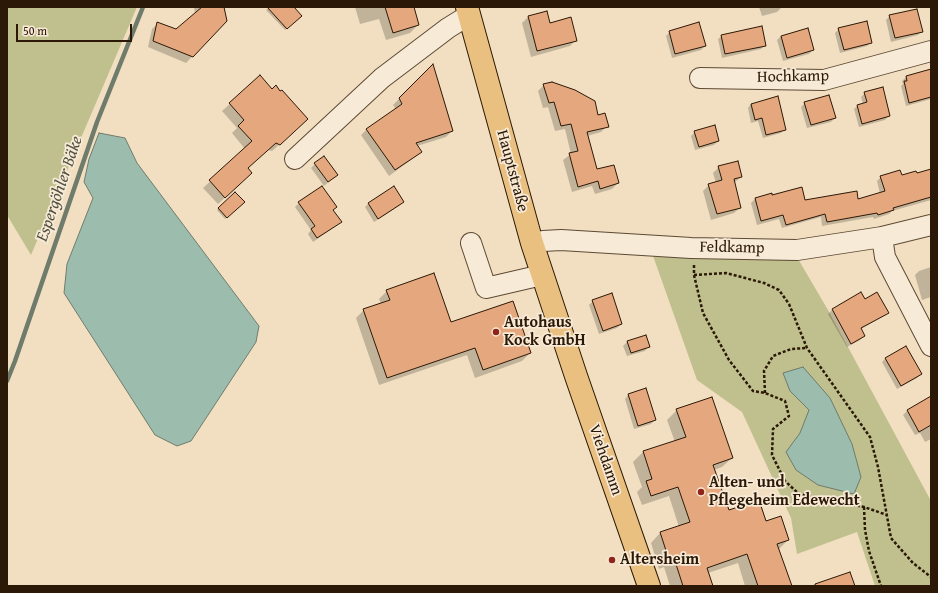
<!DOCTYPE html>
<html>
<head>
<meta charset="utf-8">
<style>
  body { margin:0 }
  #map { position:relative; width:938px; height:593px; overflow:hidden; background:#f2dfc1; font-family:"Gentium Book Plus",serif }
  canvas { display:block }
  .frame { position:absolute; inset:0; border:8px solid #2b1806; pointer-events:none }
  .scale { position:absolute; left:16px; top:24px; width:116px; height:18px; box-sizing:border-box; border:2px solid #2b1806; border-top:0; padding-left:5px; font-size:12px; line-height:14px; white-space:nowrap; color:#2b1806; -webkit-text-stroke:3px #f7ead7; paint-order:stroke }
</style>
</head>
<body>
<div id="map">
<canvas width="938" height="593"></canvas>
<div class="frame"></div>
<div class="scale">50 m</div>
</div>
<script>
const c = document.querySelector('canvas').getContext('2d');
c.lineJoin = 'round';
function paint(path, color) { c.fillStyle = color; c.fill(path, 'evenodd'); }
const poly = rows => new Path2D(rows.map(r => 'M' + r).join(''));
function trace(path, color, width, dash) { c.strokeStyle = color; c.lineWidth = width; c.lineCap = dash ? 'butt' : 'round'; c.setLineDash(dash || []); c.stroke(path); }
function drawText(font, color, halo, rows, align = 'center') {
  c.font = font + ' "Gentium Book Plus",serif'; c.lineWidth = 3.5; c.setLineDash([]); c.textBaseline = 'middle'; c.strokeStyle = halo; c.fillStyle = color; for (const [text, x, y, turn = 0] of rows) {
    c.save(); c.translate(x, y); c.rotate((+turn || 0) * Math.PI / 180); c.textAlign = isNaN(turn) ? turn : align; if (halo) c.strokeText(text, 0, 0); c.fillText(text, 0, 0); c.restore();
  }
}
paint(poly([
  [7,7,137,7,31,255,7,215],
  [794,252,828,310,931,501,931,586,875,586,857,532,797,554,791,518,742,412,697,380,652,253]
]), '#c0c08e');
const water = poly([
  [99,133,125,138,137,163,259,326,256,342,191,441,177,446,155,435,64,293,67,264,93,198,84,182,89,159,99,133],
  [803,367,830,398,852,444,861,477,854,494,818,485,796,470,786,452,800,433,809,410,790,391,783,373,803,367]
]);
paint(water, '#9cbdae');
trace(water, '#6f7b6b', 1);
paint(poly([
  [194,7,223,7,226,21,186,63,148,47,152,29,158,23,176,30,195,14],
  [270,7,293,7,301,16,285,30,266,10],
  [355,7,413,7,418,25,410,33,386,40,379,19,360,24],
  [759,7,782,7,777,12,762,16],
  [546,12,549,24,576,40,570,46,531,57,522,23,528,17],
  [890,16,922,31,918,35,891,42,886,20],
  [839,29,871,42,867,46,840,53,835,33],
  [670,32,705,46,701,50,672,58,666,36],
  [722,36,765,45,761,49,722,58,718,39],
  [781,36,813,50,809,54,783,61,777,40],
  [432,66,452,131,446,137,417,146,421,152,415,157,389,176,361,135,367,129,396,109,393,105],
  [931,70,931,99,906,106,901,86,903,84,902,81,906,77],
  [260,77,300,126,272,151,268,150,247,169,244,180,218,204,203,188,245,149,232,133,237,128,222,111],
  [544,85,598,116,607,126,601,132,587,136,596,170,618,183,612,189,595,194,592,186,572,192,563,160,571,154,565,129,555,131,548,107,543,108,538,91],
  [865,93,889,116,885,120,859,127,854,109,858,105,863,104,861,97],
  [805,103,835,118,831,122,807,128,801,107],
  [751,104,785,129,781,133,763,138,758,121,751,123,748,108],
  [695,132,718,141,714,145,695,150,691,136],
  [315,164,337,175,324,186,311,168],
  [719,167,741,177,734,183,740,208,734,213,711,220,703,191,709,185,716,183,713,173],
  [931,170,931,200,892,211,889,214,874,219,873,217,822,226,821,217,782,228,779,219,757,225,751,203,755,199,771,197,805,202,858,200,880,194,877,181,881,177,916,175],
  [235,193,243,202,225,219,217,210],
  [403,202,399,206,374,222,365,207,369,203],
  [299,203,333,210,337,225,313,242,308,234,311,230,295,207],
  [931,267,931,297,922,300,915,275,919,271],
  [387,291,451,324,530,353,522,361,475,378,467,355,379,385,356,318,364,310,381,304,379,299],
  [861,294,865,300,887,313,884,316,861,329,864,336,860,340,847,347,828,314,832,310],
  [593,301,621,324,617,328,599,334,589,305],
  [645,336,648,347,645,351,627,356,623,346,627,342],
  [886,358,921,374,917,378,897,389,882,362],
  [628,395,655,420,651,424,634,429,625,399],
  [931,397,931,439,925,442,920,433,915,435,903,415,907,411],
  [677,410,732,458,722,467,714,470,728,512,765,523,788,540,778,550,791,586,745,586,738,563,708,573,710,586,670,586,664,567,659,569,651,543,660,533,679,527,669,496,642,505,637,492,642,487,633,462,643,452,675,442,667,420]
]), '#0003');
trace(poly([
  [7,381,15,361,97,122,143,7]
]), '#6f7b6b', 4.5);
const building = poly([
  [202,7,224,7,227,21,193,57,153,41,157,22,176,29,202,7],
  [267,7,294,7,302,16,287,29,267,7],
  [385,7,414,7,419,25,393,33,385,7],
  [917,9,923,32,895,38,889,15,917,9],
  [547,11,550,23,571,17,577,41,537,51,528,16,547,11],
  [867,21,872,43,844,50,838,28,867,21],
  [699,22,706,46,675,54,669,31,699,22],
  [762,26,766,46,725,54,721,35,762,26],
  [808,28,814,50,787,58,781,36,808,28],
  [433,64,453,131,416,143,422,152,395,170,366,129,402,104,399,98,433,64],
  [931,69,931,97,909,103,904,81,907,81,906,76,931,69],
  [260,75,272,89,276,85,280,91,282,90,308,119,280,145,276,143,248,168,252,173,225,198,209,180,252,141,238,126,244,120,229,103,260,75],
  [552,82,575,90,595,101,598,115,605,113,609,127,587,132,597,169,614,165,619,183,600,189,598,181,578,187,569,153,578,151,571,124,561,126,554,102,549,103,543,84,552,82],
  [883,87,890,116,862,124,857,105,867,102,864,92,883,87],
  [829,95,836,118,811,125,804,102,829,95],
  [778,96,786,130,766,135,762,118,755,120,751,104,778,96],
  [715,125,719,141,699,147,694,131,715,125],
  [324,156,338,175,328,182,314,163,324,156],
  [738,161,742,177,734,179,741,208,717,214,708,184,722,180,718,166,738,161],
  [931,169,931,197,893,208,894,210,878,215,877,213,827,222,825,214,786,225,783,215,761,221,755,198,772,193,772,195,802,187,805,200,857,191,858,199,885,191,880,176,900,170,902,175,916,171,917,173,931,169],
  [322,186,337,207,333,210,342,222,317,238,311,229,315,226,298,202,322,186],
  [394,186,404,202,378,219,368,203,394,186],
  [235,192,245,202,227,218,218,208,235,192],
  [434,273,451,322,513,301,531,353,483,370,475,348,387,378,363,309,390,300,386,290,434,273],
  [861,292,865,299,877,292,889,313,861,328,865,336,851,344,832,309,861,292],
  [612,293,622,324,603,331,592,300,612,293],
  [646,335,650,347,631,353,627,341,646,335],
  [906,346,922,374,901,386,885,358,906,346],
  [646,388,656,420,638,426,628,394,646,388],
  [931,396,931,425,919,432,907,410,931,396],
  [712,397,733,458,713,465,729,510,759,500,766,521,781,516,789,540,777,544,792,586,758,586,747,554,707,568,713,586,683,586,674,558,669,560,660,532,690,522,678,487,651,496,646,481,652,479,643,451,686,437,676,409,712,397],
  [850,572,855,586,815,586,815,584,850,572]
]);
paint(building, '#e4a77e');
trace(building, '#2b1806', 1);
const minor = poly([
  [700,78,824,80,931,51],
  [295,159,382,78,448,28,469,15],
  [882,237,885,257,931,346],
  [471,243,486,288,542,275],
  [532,243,543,241,561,240,691,248,797,250,882,237,931,225]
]);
const major = poly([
  [467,7,532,243,576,376,649,586]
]);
trace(minor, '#5d4a35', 22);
trace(major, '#2b1806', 24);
trace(poly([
  [694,265,694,275,703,313,729,360,753,391,765,393,785,401,789,416,773,429,772,455,785,481,799,494,864,507,887,515],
  [694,275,726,273,764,283,779,290,789,304,807,348,870,437,878,467,891,538,913,563,931,577],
  [765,393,764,371,773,356,791,349,807,348],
  [864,507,865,530,869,551,881,586]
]), '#2b1806', 2.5, [3, 2]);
trace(minor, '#f7ead7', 20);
trace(major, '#e9c080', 22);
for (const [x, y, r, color] of [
  [496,332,4,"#8f2418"],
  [701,492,4,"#8f2418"],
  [612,560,4,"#8f2418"]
]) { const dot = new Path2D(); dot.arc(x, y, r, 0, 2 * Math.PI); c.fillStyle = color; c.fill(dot); trace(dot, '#f7ead7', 1.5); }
drawText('16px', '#2b1806', '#f7ead7', [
  ["Hochkamp",793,77,-1],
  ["Hauptstraße",512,171,75],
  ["Feldkamp",732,248,1],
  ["Viehdamm",605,460,71]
]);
drawText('bold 16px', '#2b1806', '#f7ead7', [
  ["Autohaus",504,323],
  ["Kock GmbH",504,341],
  ["Alten- und",709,483],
  ["Pflegeheim Edewecht",709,501],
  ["Altersheim",620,560]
], 'left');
drawText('italic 17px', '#535241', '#f7ead7', [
  ["Espergöhler Bäke",60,189,-71]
]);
</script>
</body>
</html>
